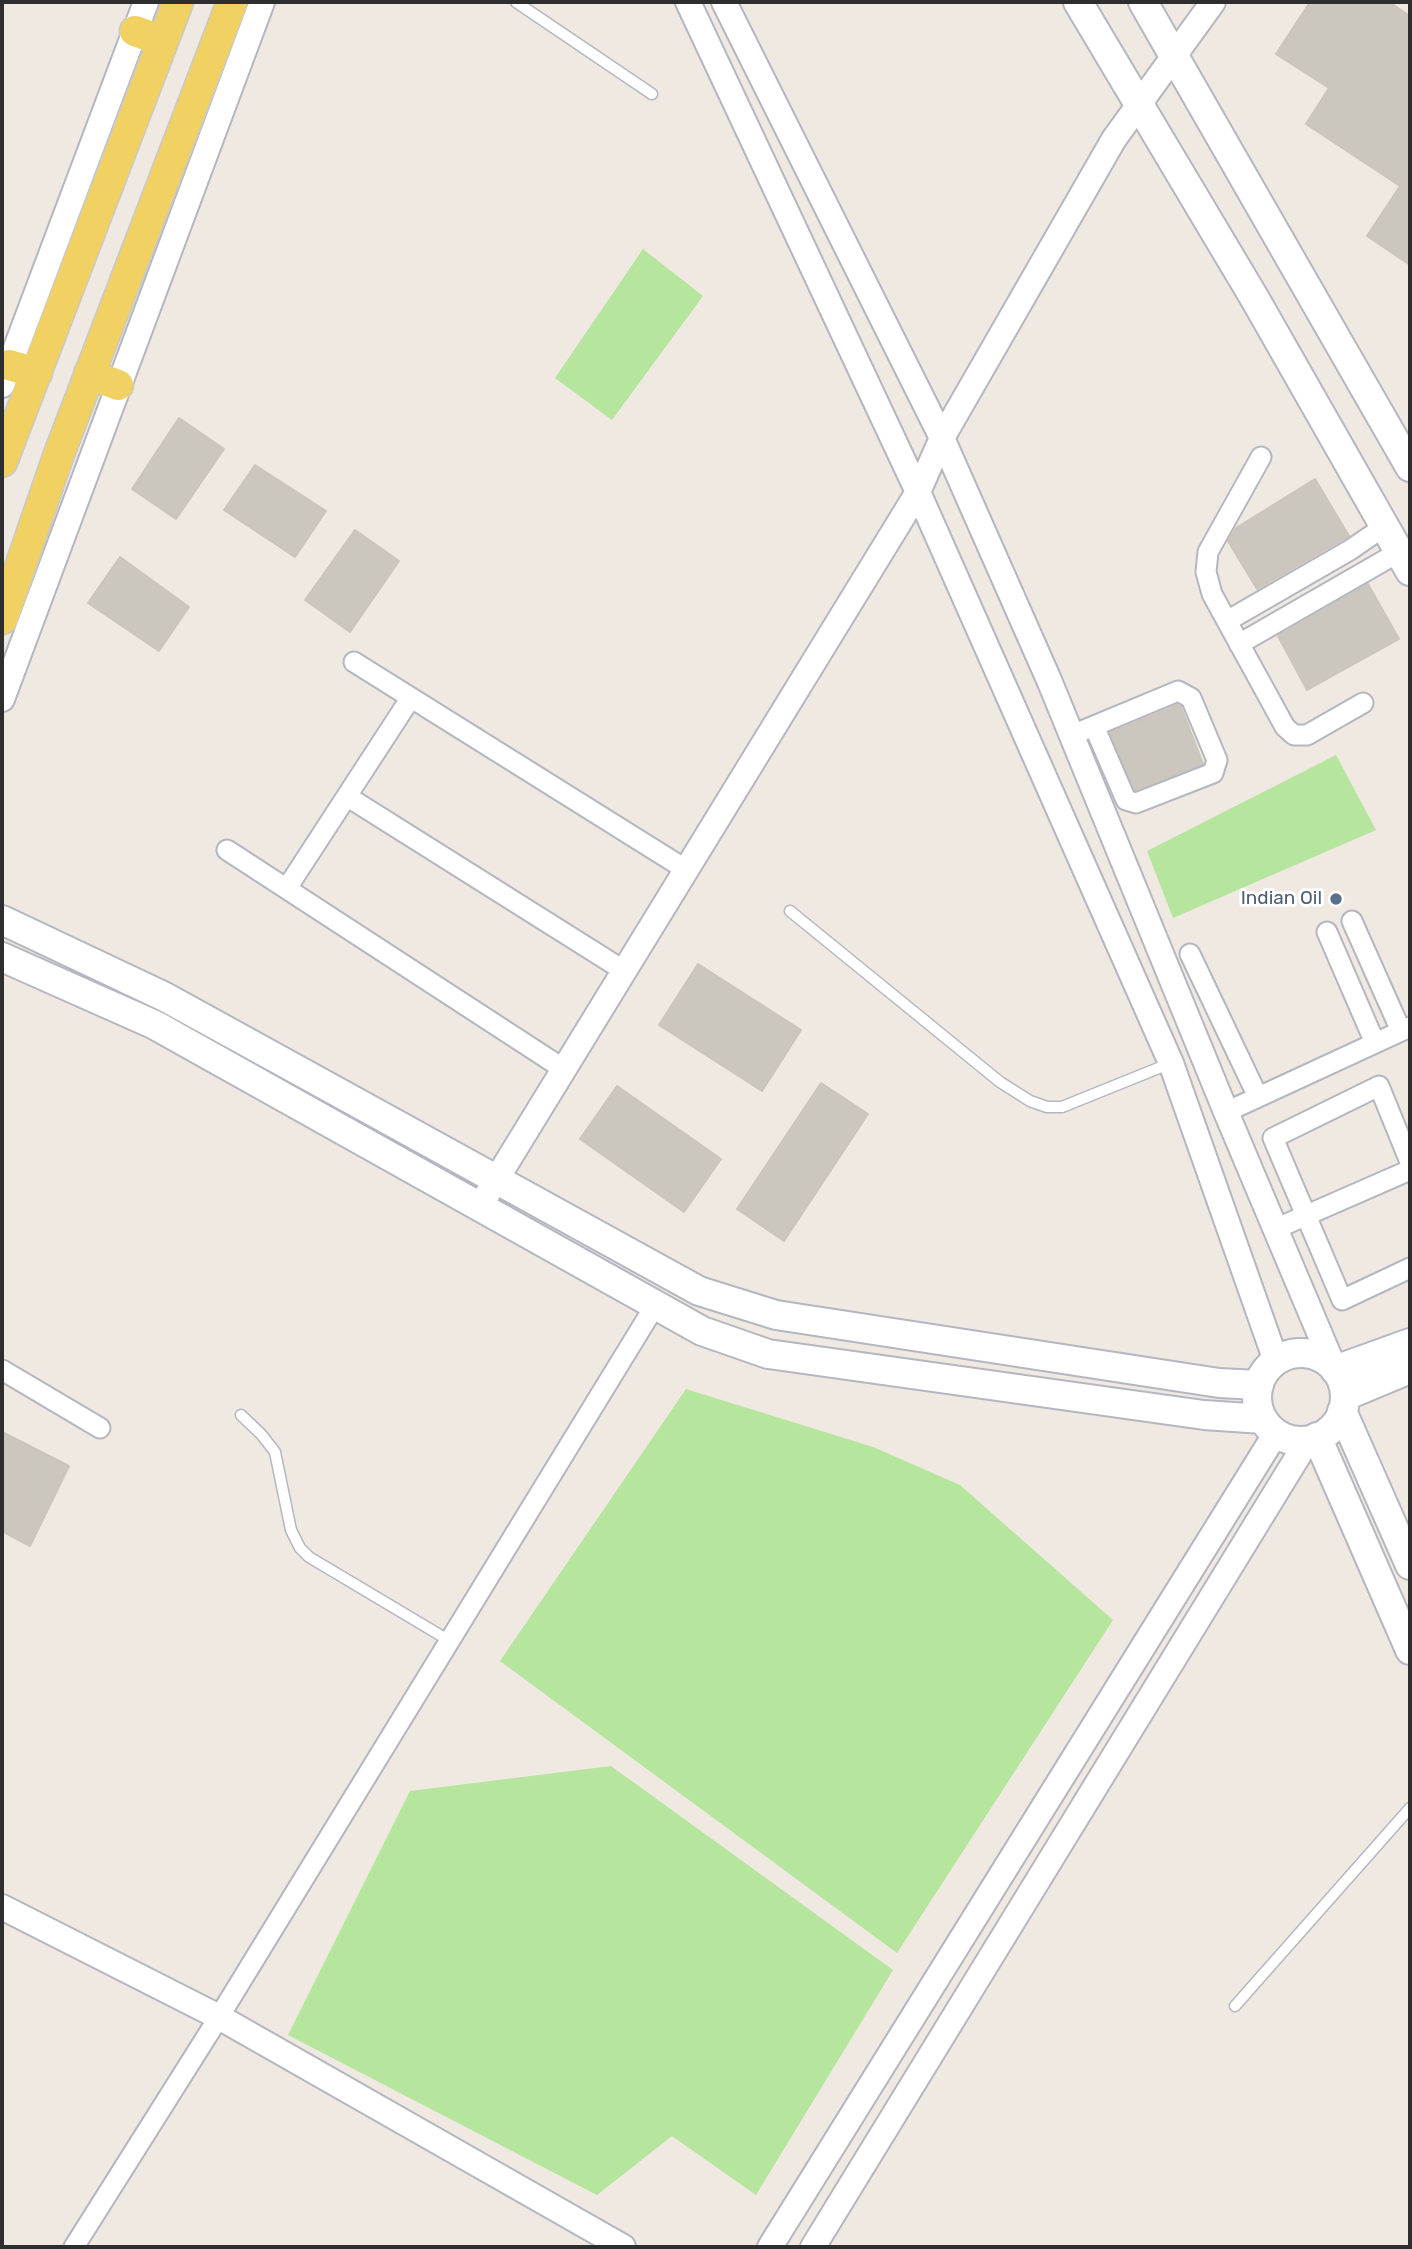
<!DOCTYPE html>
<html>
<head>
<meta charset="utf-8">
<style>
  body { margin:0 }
  #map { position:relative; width:1412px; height:2249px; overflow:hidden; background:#efe9e1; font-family:Rubik,sans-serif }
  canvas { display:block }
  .frame { position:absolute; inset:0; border:4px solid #2e2e2e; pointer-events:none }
</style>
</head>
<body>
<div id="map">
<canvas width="1412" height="2249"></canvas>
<div class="frame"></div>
</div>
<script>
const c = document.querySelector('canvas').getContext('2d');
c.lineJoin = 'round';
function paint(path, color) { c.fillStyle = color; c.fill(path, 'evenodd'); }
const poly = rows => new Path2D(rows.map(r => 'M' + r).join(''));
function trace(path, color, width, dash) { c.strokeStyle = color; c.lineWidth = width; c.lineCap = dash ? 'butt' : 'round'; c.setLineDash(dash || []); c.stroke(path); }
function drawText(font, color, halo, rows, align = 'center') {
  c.font = font + ' Rubik,sans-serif'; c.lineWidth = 6; c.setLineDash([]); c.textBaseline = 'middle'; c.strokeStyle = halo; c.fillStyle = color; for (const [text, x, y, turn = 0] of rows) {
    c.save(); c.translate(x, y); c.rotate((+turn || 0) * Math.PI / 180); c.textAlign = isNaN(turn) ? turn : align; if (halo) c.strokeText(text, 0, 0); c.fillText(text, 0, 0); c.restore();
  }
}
paint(poly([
  [643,249,703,296,612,420,555,378],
  [1336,755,1376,830,1173,918,1147,851],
  [686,1389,873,1447,960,1485,1113,1620,897,1953,500,1661],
  [611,1766,893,1970,756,2195,672,2136,597,2195,288,2035,410,1791]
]), '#b6e59e');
const building = poly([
  [1310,2,1389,2,1410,16,1410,265,1367,236,1400,186,1306,124,1329,88,1276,54,1310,2],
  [179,418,224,449,176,519,132,489,179,418],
  [255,465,326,511,295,557,224,510,255,465],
  [1315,479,1349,536,1257,589,1228,541,1236,528,1315,479],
  [355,530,399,561,350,632,305,600,355,530],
  [120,557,189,607,159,651,88,603,120,557],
  [1368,584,1399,639,1307,690,1278,636,1368,584],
  [1177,705,1181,707,1203,764,1135,790,1110,733,1177,705],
  [698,964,801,1030,762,1091,659,1025,698,964],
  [821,1083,868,1114,784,1241,737,1209,821,1083],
  [617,1086,721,1159,684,1212,580,1139,617,1086],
  [2,1432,69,1466,30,1546,2,1531,2,1432]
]);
paint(building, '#cbc7bf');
trace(building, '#cbc5ba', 2);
const service = poly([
  [516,2,652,94],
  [790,911,1000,1082,1030,1101,1047,1107,1062,1107,1171,1063],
  [241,1415,261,1434,275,1452,291,1530,300,1548,309,1557,450,1641],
  [1235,2006,1410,1808]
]);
const minor = poly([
  [1261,457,1208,552,1206,572,1212,594,1285,727,1294,735,1307,735,1363,703],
  [1227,621,1350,550,1385,526],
  [1239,644,1399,552],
  [354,662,685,869],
  [1072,735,1094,726,1178,691,1191,698,1217,760,1213,773,1136,803,1126,800,1094,726],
  [348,797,623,970],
  [227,850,562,1068],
  [287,888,410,699],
  [1352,921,1401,1031],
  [1327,932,1375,1043],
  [1190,954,1258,1097],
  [1226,1112,1410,1027],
  [1410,1162,1379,1086,1273,1138,1342,1300,1410,1268],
  [1275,1229,1410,1170],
  [2,1370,100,1428],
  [74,2247,219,2017,656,1304]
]);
const tertiary = poly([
  [688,2,918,492,1171,1063,1276,1361],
  [724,2,942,438,1049,680,1226,1112,1335,1370],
  [2,385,146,2],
  [2,699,262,2],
  [480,1206,918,492,942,438,1114,139,1213,2],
  [2,1907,219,2017,623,2247],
  [770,2247,1276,1433],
  [813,2247,1308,1440]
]);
const secondary = poly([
  [1078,2,1255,299,1410,571],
  [1143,2,1410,467],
  [2,920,165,997,699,1291,776,1315,1219,1383,1259,1385],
  [2,957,155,1025,702,1331,768,1354,1204,1415,1263,1419],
  '1257 1397a44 44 0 1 1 88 0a44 44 0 1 1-88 0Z',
  [1335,1370,1410,1343],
  [1345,1396,1410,1369],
  [1342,1411,1410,1565],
  [1317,1437,1410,1650]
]);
const primary = poly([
  [135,31,163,41],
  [9,365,37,373],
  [89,374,118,385],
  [2,462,178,2],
  [2,619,59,454,232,2]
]);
trace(service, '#b4b7c1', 13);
trace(minor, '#b4b7c1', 23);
trace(tertiary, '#b4b7c1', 28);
trace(secondary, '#b4b7c1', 32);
trace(primary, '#c9c9c9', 33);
trace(service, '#fff', 10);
trace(minor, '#fff', 19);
trace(tertiary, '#fff', 24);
trace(secondary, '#fff', 28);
trace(primary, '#f2d163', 30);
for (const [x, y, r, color] of [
  [1336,899,7,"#5c6f8a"]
]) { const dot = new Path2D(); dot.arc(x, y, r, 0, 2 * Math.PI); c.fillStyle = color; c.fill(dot); trace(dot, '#fff', 2.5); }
drawText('19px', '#4e5e75', '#fff', [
  ["Indian Oil",1322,899]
], 'right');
</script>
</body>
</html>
